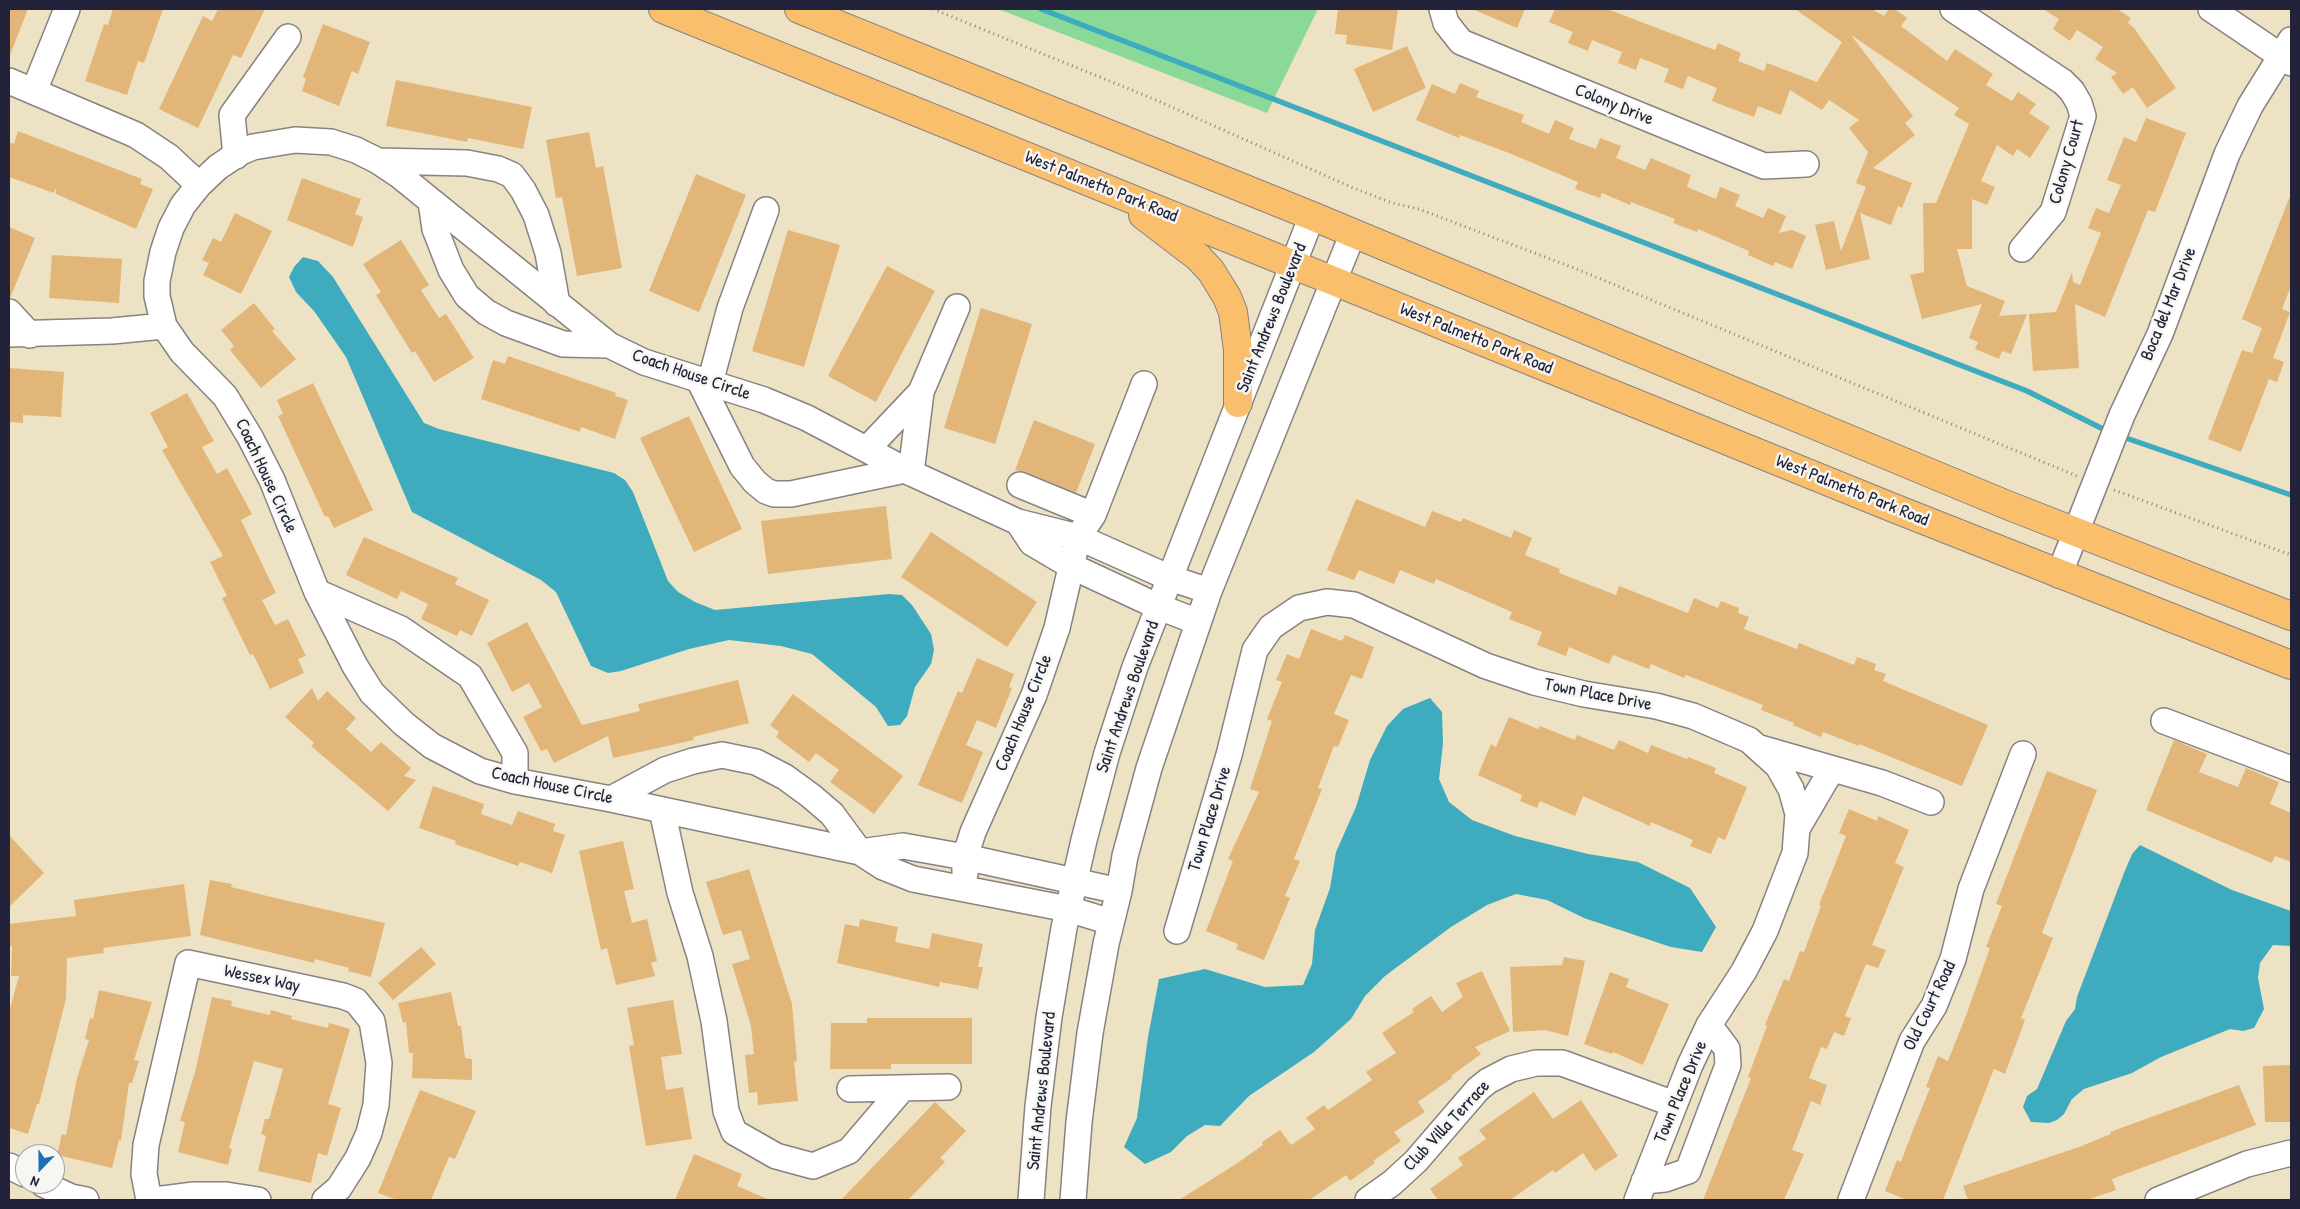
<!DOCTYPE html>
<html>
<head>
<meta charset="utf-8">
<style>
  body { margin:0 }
  #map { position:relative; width:2300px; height:1209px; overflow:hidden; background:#eee2c4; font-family:"Patrick Hand",sans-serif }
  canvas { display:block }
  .frame { position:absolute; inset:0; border:10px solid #22223b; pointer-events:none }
  .north { position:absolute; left:15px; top:1144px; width:50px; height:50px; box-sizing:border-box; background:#f6f6f2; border:1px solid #a1a1a9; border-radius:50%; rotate:202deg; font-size:14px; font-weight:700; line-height:20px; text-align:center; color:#22223b }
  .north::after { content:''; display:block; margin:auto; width:18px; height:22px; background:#1f6fb2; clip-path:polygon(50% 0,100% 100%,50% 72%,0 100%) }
</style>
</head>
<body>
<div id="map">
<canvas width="2300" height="1209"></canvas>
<div class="frame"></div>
<div class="north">N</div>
</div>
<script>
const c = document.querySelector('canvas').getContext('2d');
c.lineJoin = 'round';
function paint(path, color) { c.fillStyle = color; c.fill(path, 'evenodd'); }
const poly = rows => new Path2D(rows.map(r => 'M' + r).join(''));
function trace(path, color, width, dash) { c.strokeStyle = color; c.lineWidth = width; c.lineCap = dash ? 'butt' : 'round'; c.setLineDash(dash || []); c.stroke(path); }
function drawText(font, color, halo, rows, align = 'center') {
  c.font = font + ' "Patrick Hand",sans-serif'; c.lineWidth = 5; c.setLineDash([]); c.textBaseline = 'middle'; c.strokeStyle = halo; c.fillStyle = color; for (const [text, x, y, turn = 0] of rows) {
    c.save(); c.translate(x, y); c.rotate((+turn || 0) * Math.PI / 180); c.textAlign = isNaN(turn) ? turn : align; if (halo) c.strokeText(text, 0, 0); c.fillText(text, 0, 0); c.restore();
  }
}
paint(poly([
  [998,9,1318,9,1267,113]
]), '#8ad999');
paint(poly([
  [303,257,318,261,333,277,424,423,439,429,614,473,625,480,633,492,668,581,678,592,695,602,715,610,889,594,902,595,912,605,931,634,934,650,931,664,915,687,907,716,900,725,888,726,876,707,812,654,781,646,729,640,689,649,621,671,608,673,591,666,556,592,541,580,412,512,346,357,314,311,296,292,289,277,294,267],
  [1430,698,1442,712,1443,743,1439,779,1449,802,1472,820,1515,836,1588,854,1638,862,1690,888,1716,927,1702,952,1671,947,1584,918,1547,900,1516,894,1487,905,1451,927,1385,976,1365,996,1351,1019,1314,1052,1249,1096,1220,1126,1205,1125,1187,1136,1171,1152,1145,1164,1124,1147,1137,1118,1148,1037,1159,979,1205,969,1265,987,1303,985,1312,964,1315,930,1330,888,1336,852,1356,807,1370,760,1387,726,1403,709],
  [2140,845,2232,890,2291,911,2291,946,2273,945,2260,963,2258,978,2264,1009,2254,1028,2243,1031,2230,1029,2161,1057,2132,1073,2084,1089,2072,1099,2064,1114,2057,1120,2049,1123,2031,1122,2023,1107,2027,1096,2037,1089,2066,1021,2075,1009,2077,997,2124,873,2132,854]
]), '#3fabbe');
trace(poly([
  [1041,9,2027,391,2101,428],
  [2129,439,2291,495]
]), '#3fabbe', 5.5);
paint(poly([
  [9,9,28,9,10,55,9,55],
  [113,9,163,9,144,63,138,61,127,95,85,81,104,24,108,25],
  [218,9,265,9,241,58,233,55,198,128,159,109,203,16,212,21],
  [1338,9,1398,9,1392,50,1346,44,1347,35,1335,34],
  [1472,9,1525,9,1517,28],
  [1555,9,1607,9,1715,50,1718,43,1741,53,1738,61,1764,71,1767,63,1817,82,1842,42,1795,9,1872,9,1884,16,1889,9,1895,9,1907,18,1901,26,1947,61,1955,49,1993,74,1986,85,2012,101,2018,92,2036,104,2029,113,2050,127,2030,158,2017,149,2013,156,1997,145,1981,181,1995,187,1987,205,1972,199,1972,249,1957,249,1967,286,2005,301,1999,316,2027,314,2011,354,2002,351,1999,359,1975,349,1978,342,1969,338,1982,304,1922,319,1910,275,1924,272,1923,203,1936,203,1969,124,1954,115,1959,108,1950,102,1851,35,1913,116,1905,123,1915,135,1873,168,1912,183,1902,208,1898,206,1891,225,1860,213,1870,259,1826,270,1815,225,1834,221,1841,251,1866,187,1856,183,1868,152,1849,128,1859,120,1829,100,1822,110,1790,90,1781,115,1758,106,1754,117,1730,108,1712,101,1717,88,1688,76,1683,89,1664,82,1669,69,1640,58,1636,70,1618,63,1622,52,1592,40,1588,51,1568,43,1573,32,1549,22],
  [2043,9,2117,9,2131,18,2128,23,2134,28,2176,88,2147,108,2133,87,2123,94,2111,77,2117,73,2095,59,2103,47,2077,30,2070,41,2053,29,2059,19],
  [323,24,370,42,358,74,352,71,339,106,302,91,306,79,303,77],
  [1407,46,1426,88,1373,112,1354,69],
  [396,80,532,107,523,149,468,138,467,142,386,126],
  [1460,83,1479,91,1476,97,1524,115,1521,122,1549,134,1555,120,1574,128,1569,139,1596,149,1600,138,1621,146,1616,158,1645,170,1651,158,1691,175,1687,187,1716,199,1720,187,1740,195,1735,206,1763,218,1768,208,1786,216,1779,233,1792,230,1806,236,1792,269,1775,262,1773,266,1748,255,1749,251,1698,229,1697,232,1673,223,1675,219,1631,202,1630,205,1602,193,1600,198,1575,189,1578,182,1509,153,1460,135,1459,138,1416,120,1432,84,1455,94],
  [2146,118,2186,133,2155,212,2148,210,2105,317,2075,304,2079,368,2033,371,2029,314,2056,312,2072,272,2073,282,2080,285,2101,233,2088,228,2096,208,2109,213,2121,185,2107,180,2124,137,2136,142],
  [18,131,142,179,140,184,153,189,136,229,56,194,56,188,54,193,9,177,9,142,14,144],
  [589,132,596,168,603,166,622,268,577,276,562,197,556,198,546,140],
  [696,174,746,195,699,312,649,291],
  [302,178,361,199,355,214,363,217,353,247,287,220],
  [2290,196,2291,286,2282,309,2290,312,2273,358,2284,362,2277,382,2269,379,2241,452,2208,439,2242,350,2252,353,2262,328,2242,319],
  [235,213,272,231,241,294,203,275,209,263,202,260,213,238,221,242],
  [9,227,35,238,10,298,9,298],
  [788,230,840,245,804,367,752,351],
  [401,240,429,285,421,290,439,318,446,314,474,358,434,382,415,351,412,353,376,295,381,292,363,264],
  [52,255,122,259,119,303,49,298],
  [887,266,935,291,876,402,828,376],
  [254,303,275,329,272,331,296,359,261,388,230,350,234,346,221,330],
  [981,308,1032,324,995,444,944,428],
  [508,356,616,393,615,396,628,400,615,439,581,427,580,432,481,399,493,360,505,364],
  [9,368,64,372,61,417,23,415,23,423,9,422],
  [313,383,373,510,334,528,328,516,325,517,278,416,283,414,277,400],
  [187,393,214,441,202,447,217,474,227,468,252,514,241,520,276,593,262,600,275,625,288,619,306,656,298,659,304,673,270,689,253,654,250,655,222,598,227,596,210,562,223,556,162,450,168,447,150,413],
  [689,416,742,529,694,552,640,438],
  [1034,420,1095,444,1076,493,1025,472,1015,470],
  [1356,499,1425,527,1432,511,1461,522,1463,518,1511,538,1514,530,1532,538,1525,555,1560,569,1559,573,1616,595,1619,586,1688,613,1694,598,1718,608,1721,601,1739,608,1738,613,1749,617,1744,629,1797,649,1799,643,1854,665,1857,657,1876,664,1874,670,1886,674,1883,681,1988,725,1962,786,1859,744,1859,746,1823,732,1821,737,1793,725,1794,723,1761,710,1763,705,1686,675,1684,678,1651,664,1649,669,1613,655,1609,664,1569,647,1566,656,1537,645,1542,632,1509,619,1512,612,1436,579,1434,584,1400,570,1394,584,1359,570,1354,580,1327,570],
  [886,506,892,559,768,574,761,521],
  [931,532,1037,602,1007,647,901,577],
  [364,537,458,578,455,584,489,600,472,636,460,630,457,636,421,619,428,604,401,591,397,599,346,575],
  [527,622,582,725,640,711,638,704,738,680,749,723,693,737,694,740,613,758,608,736,554,763,547,749,541,751,523,717,542,707,529,683,512,692,487,643],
  [1311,629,1342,641,1345,635,1374,647,1362,679,1351,675,1334,714,1349,720,1338,747,1334,746,1318,788,1322,789,1294,859,1300,861,1285,896,1290,898,1264,960,1236,949,1238,944,1206,931,1233,861,1228,859,1259,792,1250,789,1272,721,1267,719,1282,682,1276,680,1287,654,1299,659],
  [977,658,1014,674,1009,687,1012,688,996,728,977,720,966,745,983,752,962,803,918,785,958,691,962,693],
  [312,688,318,701,327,691,356,718,346,729,371,752,381,742,411,768,404,776,416,780,388,811,311,746,314,743,285,717],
  [793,694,903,776,874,814,830,782,839,770,816,753,809,762,776,737,779,732,770,725],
  [1509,717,1538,729,1540,726,1575,740,1577,735,1614,750,1619,740,1648,753,1651,745,1687,759,1688,757,1716,768,1714,773,1747,787,1725,840,1718,837,1711,854,1690,846,1693,840,1651,822,1650,826,1583,796,1575,816,1540,801,1537,808,1520,801,1522,795,1478,775,1491,744,1496,747],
  [2174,740,2207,754,2199,772,2238,787,2246,768,2279,782,2270,804,2291,813,2291,862,2275,856,2272,863,2146,810],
  [2047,771,2097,790,2042,933,2053,938,2021,1018,2025,1020,2005,1074,1994,1069,1943,1200,1907,1200,1885,1191,1897,1160,1901,1162,1913,1130,1930,1088,1926,1087,1938,1056,1948,1061,1967,1013,1990,948,1986,947,2002,906,1996,904],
  [433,786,484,804,481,814,512,825,518,811,555,824,553,831,565,835,552,873,520,862,518,866,455,844,456,841,419,828],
  [1849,809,1877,821,1878,816,1909,830,1895,863,1904,867,1872,945,1886,950,1878,968,1866,964,1845,1016,1851,1018,1844,1036,1834,1032,1827,1049,1821,1047,1809,1078,1827,1085,1820,1105,1811,1101,1792,1150,1804,1154,1784,1200,1703,1200,1751,1078,1748,1077,1767,1026,1765,1025,1784,979,1789,981,1800,951,1804,952,1821,906,1819,905,1846,836,1839,833],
  [9,835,44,873,9,907],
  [623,841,634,889,624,891,632,923,647,919,657,961,651,963,655,976,616,985,607,948,601,950,579,851],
  [749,869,792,1004,797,1061,794,1062,798,1101,758,1105,757,1092,749,1093,745,1055,754,1054,751,1026,732,964,750,959,741,930,723,935,706,882],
  [210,880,232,884,231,887,275,898,385,923,371,977,348,971,349,968,315,959,314,963,200,935],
  [184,884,191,936,103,948,104,953,67,958,66,999,39,1104,37,1104,28,1134,9,1128,9,1012,19,976,11,976,12,946,9,947,9,924,76,916,74,900],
  [860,919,898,927,895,942,929,949,932,933,983,944,978,967,983,967,978,989,940,982,939,987,837,963,845,924,859,927],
  [421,947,436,964,393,1000,378,983],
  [1564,957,1585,961,1568,1036,1545,1030,1513,1032,1510,967,1562,965],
  [1482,971,1510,1031,1475,1047,1481,1054,1451,1076,1452,1078,1418,1102,1425,1112,1394,1132,1401,1141,1373,1161,1375,1163,1350,1181,1346,1175,1309,1200,1179,1200,1236,1164,1263,1145,1262,1142,1280,1130,1291,1145,1315,1129,1306,1118,1324,1105,1328,1110,1372,1080,1366,1072,1396,1053,1382,1033,1414,1012,1412,1009,1431,996,1442,1012,1463,997,1456,983],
  [1610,972,1629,979,1626,987,1669,1004,1643,1065,1613,1052,1612,1054,1584,1044],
  [99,990,152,1002,134,1060,139,1061,132,1083,129,1083,121,1140,119,1140,112,1168,57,1155,62,1134,66,1135,77,1078,89,1040,85,1039,90,1018,93,1019],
  [451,992,458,1026,461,1026,465,1058,472,1059,472,1080,412,1078,413,1053,409,1053,406,1022,403,1023,398,1003],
  [212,997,232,1001,231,1006,270,1015,271,1010,292,1016,291,1019,328,1028,329,1023,350,1029,328,1104,341,1108,327,1156,318,1153,311,1183,258,1171,266,1136,261,1134,265,1119,269,1119,283,1069,254,1061,229,1148,232,1149,228,1165,178,1152,185,1122,180,1121,195,1072],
  [673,1000,682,1054,661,1057,666,1090,683,1087,692,1139,646,1146,629,1046,634,1045,627,1008],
  [867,1018,972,1018,972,1064,891,1064,891,1069,830,1069,831,1023,867,1023],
  [2291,1065,2291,1122,2265,1122,2263,1066],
  [2239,1085,2256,1125,2112,1179,2116,1190,2087,1200,1968,1200,1963,1186,2079,1147,2111,1134,2110,1132],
  [420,1090,476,1111,455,1159,449,1157,431,1200,397,1200,378,1193],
  [1534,1092,1553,1119,1581,1100,1618,1156,1595,1171,1583,1153,1555,1173,1553,1170,1510,1200,1438,1200,1430,1189,1463,1165,1458,1158,1486,1139,1479,1130],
  [935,1102,966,1131,940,1158,945,1162,908,1200,841,1200],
  [694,1154,742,1174,737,1186,770,1200,675,1200]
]), '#e2b679');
const minor = poly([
  [1442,9,1446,23,1461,42,1764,166,1806,164],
  [1953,9,2063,82,2072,91,2079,103,2083,116,2053,212,2022,249],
  [2211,9,2291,63],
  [9,81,136,135,169,157,199,185],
  [34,91,67,9],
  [236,156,232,115,288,37],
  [378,161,467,163,498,169,512,175,523,190,536,215,548,253,557,304],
  [431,202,435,229,451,270,467,296,486,312,506,323,563,344,609,345],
  [9,312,30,335],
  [9,334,112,331,164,326],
  [699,380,742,466,755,482,766,491,774,494,791,494,905,470],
  [710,383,730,308,766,210],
  [867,449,921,392],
  [911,473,921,392,957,307],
  [1020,485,1093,515],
  [1018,522,1032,543,1071,566,1159,607,1198,622],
  [2059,575,2122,415,2160,334,2227,154,2250,106,2291,40],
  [317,592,401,629,470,676,515,753,515,781],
  [2164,721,2291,769],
  [1760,748,1882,783,1931,802],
  [611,799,665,770,693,761,722,755,756,762,785,777,811,796,832,814,860,852,883,867,913,879,1068,909,1111,922],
  [662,810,680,893,700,956,714,1021,726,1111,734,1132,776,1156,813,1166,849,1151,902,1089],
  [1798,827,1832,769],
  [965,874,965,857,973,832,1034,695,1057,628,1078,537,1093,515,1144,384],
  [1119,891,965,857,903,846,860,852,611,799,515,781,480,771,432,746,404,724,372,693,355,666,317,592,272,480,250,437,225,396,182,352,164,326,157,296,157,281,163,252,171,228,183,205,199,185,218,167,239,153,253,147,295,140,331,142,356,150,378,161,399,175,609,345,644,362,764,400,807,418,911,473,1018,522,1078,537,1170,578,1209,591],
  [1177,931,1229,755,1255,650,1271,627,1299,608,1327,602,1354,605,1486,666,1534,682,1584,694,1656,706,1693,716,1749,740,1778,766,1791,789,1798,814,1795,853,1765,931,1744,971,1709,1025,1690,1065,1637,1200],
  [850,1089,948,1087],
  [9,1166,25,1174],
  [1644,1181,1665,1179,1688,1171,1728,1065,1727,1049,1709,1025],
  [43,1184,71,1197,86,1200],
  [149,1200,144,1174,146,1145,188,963,343,996,356,1001,372,1021,379,1063,376,1105,369,1133,358,1158,339,1188,325,1200],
  [155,1200,194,1195,226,1195,258,1200],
  [1031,1200,1038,1106,1049,1017,1064,928,1084,840,1107,753,1135,667,1312,216],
  [1073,1200,1079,1122,1090,1033,1106,944,1119,891,1125,856,1149,768,1209,591,1353,233],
  [1368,1200,1392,1183,1416,1161,1478,1089,1488,1081,1511,1069,1536,1063,1562,1063,1674,1104],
  [1851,1200,1912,1041,1934,1006,1953,959,1971,889,2023,754],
  [2158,1200,2247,1164,2291,1153]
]);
const major = poly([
  [663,9,1891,507,2291,665],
  [799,9,1312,216,2007,505,2291,616],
  [1143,215,1198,257,1211,271,1227,297,1233,312,1238,350,1238,403]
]);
trace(minor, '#888280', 28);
trace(major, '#888280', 30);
trace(poly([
  [933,9,1156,100,1351,187,1392,203,1419,209,1579,270,2077,476],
  [2114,490,2291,555]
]), '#888280', 3, [1, 4]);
trace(minor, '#fff', 25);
trace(major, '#f9bf6d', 28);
drawText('18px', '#22223b', '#f6f6f2', [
  ["Colony Drive",1614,105,22],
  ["Colony Court",2067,162,-74],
  ["West Palmetto Park Road",1101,187,22],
  ["Boca del Mar Drive",2169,304,-68],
  ["Saint Andrews Boulevard",1272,318,-68],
  ["West Palmetto Park Road",1476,339,22],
  ["Coach House Circle",691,375,19],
  ["Coach House Circle",266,476,65],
  ["West Palmetto Park Road",1852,491,22],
  ["Town Place Drive",1598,695,11],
  ["Saint Andrews Boulevard",1128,697,-71],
  ["Coach House Circle",1024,713,-68],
  ["Coach House Circle",552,786,12],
  ["Town Place Drive",1210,819,-73],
  ["Wessex Way",262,979,12],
  ["Old Court Road",1930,1006,-64],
  ["Saint Andrews Boulevard",1042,1091,-84],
  ["Town Place Drive",1681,1092,-67],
  ["Club Villa Terrace",1447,1126,-47]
]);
</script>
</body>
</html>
